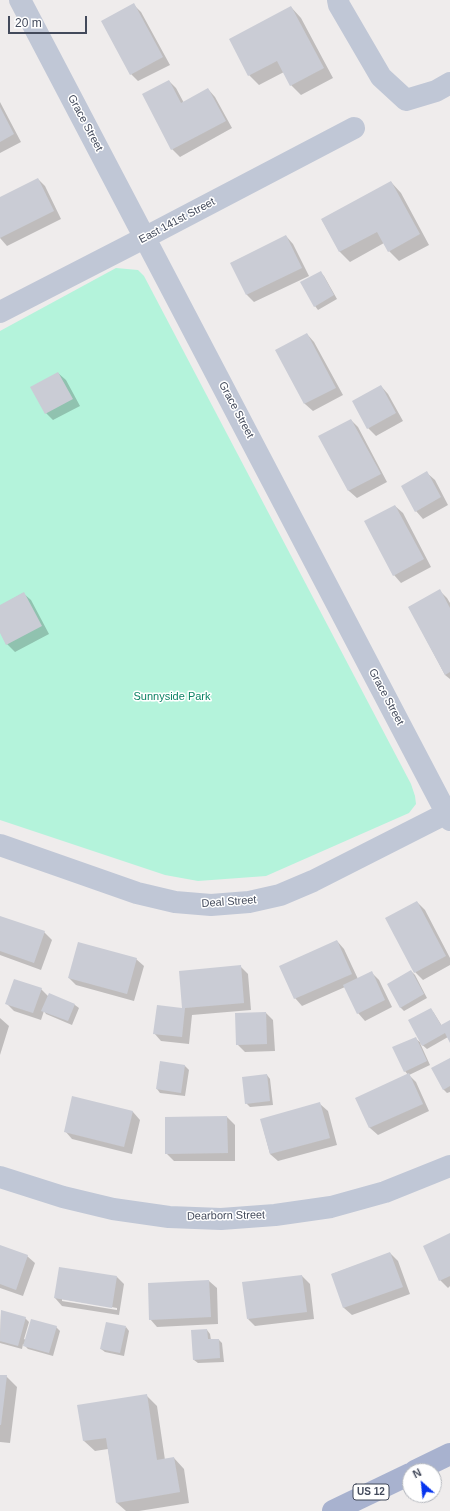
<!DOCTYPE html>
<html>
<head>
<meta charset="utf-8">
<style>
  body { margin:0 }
  #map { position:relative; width:450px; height:1511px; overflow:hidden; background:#efecec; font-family:Arial,sans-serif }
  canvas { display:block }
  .north { position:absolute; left:402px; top:1463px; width:40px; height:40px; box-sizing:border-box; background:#fff; border:1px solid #b4b7bd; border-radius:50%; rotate:333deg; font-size:11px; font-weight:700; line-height:16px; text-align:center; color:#434a5b }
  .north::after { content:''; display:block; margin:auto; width:14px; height:18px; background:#0634ef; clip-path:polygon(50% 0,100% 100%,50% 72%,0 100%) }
  .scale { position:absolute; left:8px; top:16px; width:79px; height:18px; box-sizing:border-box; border:2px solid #434a5b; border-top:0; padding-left:5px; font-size:12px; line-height:14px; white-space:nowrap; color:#434a5b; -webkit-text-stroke:3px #fff; paint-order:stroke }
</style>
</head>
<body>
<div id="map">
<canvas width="450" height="1511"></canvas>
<div class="north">N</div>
<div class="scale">20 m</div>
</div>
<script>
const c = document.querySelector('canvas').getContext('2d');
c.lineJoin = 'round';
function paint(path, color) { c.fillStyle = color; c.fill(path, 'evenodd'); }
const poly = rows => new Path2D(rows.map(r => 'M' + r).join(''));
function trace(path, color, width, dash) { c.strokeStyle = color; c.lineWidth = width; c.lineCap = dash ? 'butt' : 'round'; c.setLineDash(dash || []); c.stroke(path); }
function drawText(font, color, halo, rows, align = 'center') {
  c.font = font + ' Arial,sans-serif'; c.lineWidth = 3; c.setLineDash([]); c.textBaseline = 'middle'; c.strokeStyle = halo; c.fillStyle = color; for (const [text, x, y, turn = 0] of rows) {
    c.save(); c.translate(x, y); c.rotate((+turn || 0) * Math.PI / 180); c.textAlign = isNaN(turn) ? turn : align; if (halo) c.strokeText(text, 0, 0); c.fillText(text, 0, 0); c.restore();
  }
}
paint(poly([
  [116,268,138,270,144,276,411,784,415,796,416,804,409,813,266,876,198,881,165,875,0,820,0,331]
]), '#b4f3db');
paint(poly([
  [134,5,141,12,170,65,138,81,131,74],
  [291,7,301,18,333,78,301,95,291,85,284,72,259,85,249,75],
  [169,81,176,88,184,103,208,89,215,97,232,128,180,157,172,149],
  [0,102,21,142,0,153],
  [38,179,45,186,61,219,7,246,0,238,0,198],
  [391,182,401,193,429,245,399,261,389,251,384,243,350,262,340,252,322,220],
  [286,236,293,244,309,276,254,302,247,295,231,263],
  [320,272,324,276,337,299,318,310,315,306],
  [307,334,314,342,343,395,313,411,305,404,277,350],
  [58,373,66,380,80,406,53,420,46,413],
  [381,386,388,394,403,421,376,436,368,428],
  [351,420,358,427,387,482,357,498,349,491,320,436],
  [427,473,435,480,448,505,423,519,416,511],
  [395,506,403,513,431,567,401,583,394,575],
  [440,591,447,598,450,603,450,679,445,675,409,607],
  [23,593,31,600,49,634,15,652,7,644,0,631,0,606],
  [417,902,425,910,450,958,450,965,423,980,415,972],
  [0,917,44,932,52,940,41,970,0,955],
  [337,941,344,949,358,979,371,972,379,980,392,1007,365,1021,358,1013,345,987,302,1006,295,998],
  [136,959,144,966,134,1001,76,985,69,978],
  [240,966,248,974,251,1010,192,1015,189,1044,161,1041,154,1033,183,1009],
  [411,971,415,975,427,998,404,1011,400,1007],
  [41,989,48,996,75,1005,79,1008,72,1025,46,1014,44,1011,41,1020,14,1011,6,1003],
  [431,1009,434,1013,442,1026,450,1022,450,1041,448,1037,427,1049,420,1043,430,1065,409,1075,416,1082,429,1111,378,1135,370,1128,357,1098,408,1075,405,1071,415,1038,421,1043],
  [266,1013,273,1020,275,1051,245,1052,237,1044],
  [0,1018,9,1026,0,1055],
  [450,1060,450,1092,447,1093,443,1089],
  [160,1063,185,1066,189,1070,185,1096,160,1093,157,1089],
  [267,1075,270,1079,273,1105,250,1107,246,1103],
  [73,1097,133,1112,140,1120,132,1154,72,1139,65,1131],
  [320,1104,328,1111,337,1145,278,1161,270,1154,261,1120],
  [227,1117,235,1125,235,1161,174,1161,166,1153,166,1118],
  [450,1234,450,1286,448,1288,440,1280],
  [0,1246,27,1256,35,1263,23,1296,0,1288],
  [390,1253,398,1261,410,1294,352,1315,344,1308,332,1274],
  [302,1276,310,1284,314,1319,255,1326,248,1319],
  [117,1277,124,1284,119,1315,62,1306,55,1298],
  [62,1299,117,1308,117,1310,62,1301],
  [209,1281,217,1288,218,1324,157,1327,150,1319],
  [1,1312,25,1318,29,1322,24,1339,26,1340,56,1327,60,1331,53,1356,28,1349,23,1344,22,1349,0,1343],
  [126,1327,129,1331,124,1356,105,1352,101,1349],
  [207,1330,210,1334,211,1340,219,1340,222,1343,224,1362,198,1363,194,1360],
  [0,1376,6,1376,17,1387,10,1443,0,1442],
  [146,1395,157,1406,165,1460,174,1458,184,1469,189,1503,139,1511,126,1511,117,1503,108,1449,95,1451,84,1441,79,1406]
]), '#0003');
paint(poly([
  [134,3,163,57,130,75,101,21],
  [291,6,324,68,290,86,277,61,248,76,229,39],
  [169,80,181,103,208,88,226,121,171,150,142,94],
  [0,107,14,134,0,142],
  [38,178,54,211,0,238,0,197],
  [391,181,420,234,388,252,377,232,339,252,321,219],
  [286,235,302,268,246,295,230,263],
  [321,271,334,295,314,307,300,282],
  [307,333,336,388,304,404,275,350],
  [58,372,73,399,45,414,30,387],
  [381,385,396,413,367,429,352,401],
  [351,419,381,474,348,491,318,436],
  [427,471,441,497,415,512,401,486],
  [395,505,424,559,393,576,364,521],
  [440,589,450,608,450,672,445,675,408,607],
  [24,592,42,626,6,645,0,633,0,605],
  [417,901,446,956,414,973,385,918],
  [0,916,45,931,34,963,0,951],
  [337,940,352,974,294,999,279,966],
  [78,942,137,958,127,994,68,978],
  [241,965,244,1003,185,1008,182,1037,153,1034,157,1005,182,1008,179,971],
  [411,970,424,994,400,1008,387,984],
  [372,971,385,1000,357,1014,343,985],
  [14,979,42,988,33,1013,5,1004],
  [49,993,75,1004,68,1021,41,1011],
  [431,1008,441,1025,450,1020,450,1043,445,1033,422,1046,408,1020],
  [266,1012,267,1044,236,1045,235,1013],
  [416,1037,427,1061,404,1072,392,1047],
  [450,1058,450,1086,443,1090,431,1068],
  [160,1061,185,1065,181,1093,156,1089],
  [409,1073,423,1104,369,1128,355,1098],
  [267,1074,270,1101,245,1104,242,1077],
  [72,1096,133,1111,124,1147,64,1132],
  [320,1102,330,1138,270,1154,260,1119],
  [227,1116,228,1153,165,1154,165,1117],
  [450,1233,450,1276,439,1281,423,1246],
  [0,1245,28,1255,16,1290,0,1284],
  [390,1252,403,1287,343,1308,331,1274],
  [59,1267,117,1276,112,1308,54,1298],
  [302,1275,307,1312,247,1319,242,1282],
  [209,1280,211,1317,149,1320,148,1283],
  [1,1310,26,1317,18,1346,0,1341],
  [31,1319,57,1326,49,1353,23,1346],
  [106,1322,126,1326,120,1353,100,1349],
  [207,1329,208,1339,219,1339,220,1358,193,1360,191,1330],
  [0,1375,7,1375,1,1425,0,1425],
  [147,1394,157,1460,174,1457,180,1492,116,1503,106,1438,83,1441,77,1405]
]), '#caccd5');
trace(poly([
  [20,0,450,820],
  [338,0,339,5,381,77,406,100,436,91,450,83],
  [0,312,146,237,354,128],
  [0,845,137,893,175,902,211,905,249,902,280,895,313,881,447,813],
  [0,1177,63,1197,113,1209,169,1217,221,1219,275,1215,331,1207,385,1192,450,1166]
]), '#c0c7d6', 22);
trace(poly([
  [415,1471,450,1454],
  [333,1511,410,1474]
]), '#a8b2cf', 22);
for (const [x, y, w] of [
  [371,1492,36]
]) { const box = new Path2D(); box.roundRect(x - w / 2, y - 8, w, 16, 3); c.fillStyle = '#fff'; c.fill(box); trace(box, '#434a5b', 1); }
drawText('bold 10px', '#434a5b', null, [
  ["US 12",371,1492]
]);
drawText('11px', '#434a5b', '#fff', [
  ["Grace Street",85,123,62],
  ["East 141st Street",177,221,-28],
  ["Grace Street",236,410,62],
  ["Grace Street",386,697,62],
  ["Deal Street",229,902,-4],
  ["Dearborn Street",226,1216,-1]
]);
drawText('11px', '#0d8364', '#fff', [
  ["Sunnyside Park",172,697]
]);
</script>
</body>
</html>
